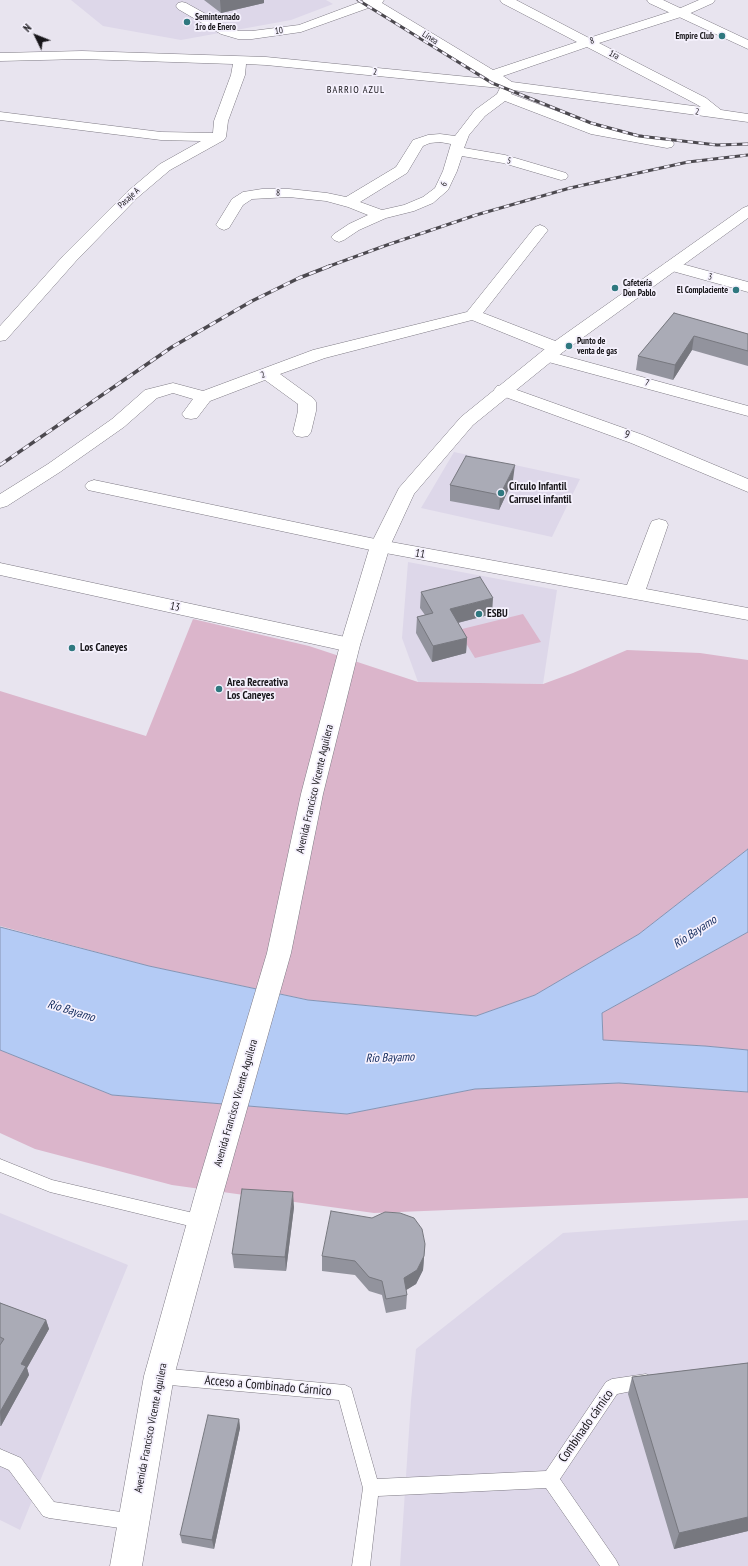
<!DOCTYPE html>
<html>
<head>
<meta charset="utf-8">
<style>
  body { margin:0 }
  #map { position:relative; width:748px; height:1566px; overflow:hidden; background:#e8e4ef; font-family:"PT Sans Narrow",sans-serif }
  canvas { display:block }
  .north { position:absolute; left:16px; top:16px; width:40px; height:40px; -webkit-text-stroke:3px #f5f1fd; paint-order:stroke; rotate:313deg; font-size:11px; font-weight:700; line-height:16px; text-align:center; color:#171519 }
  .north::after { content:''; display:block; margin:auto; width:14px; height:18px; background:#171519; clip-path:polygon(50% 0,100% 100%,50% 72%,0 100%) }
</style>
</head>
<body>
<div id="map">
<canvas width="748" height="1566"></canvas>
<div class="north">N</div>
</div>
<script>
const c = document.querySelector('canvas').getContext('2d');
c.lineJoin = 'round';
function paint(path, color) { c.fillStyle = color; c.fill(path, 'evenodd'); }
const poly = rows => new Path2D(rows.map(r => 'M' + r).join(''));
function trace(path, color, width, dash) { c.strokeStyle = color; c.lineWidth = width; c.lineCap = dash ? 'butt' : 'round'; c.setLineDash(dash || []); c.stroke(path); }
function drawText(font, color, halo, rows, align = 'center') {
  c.font = font + ' "PT Sans Narrow",sans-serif'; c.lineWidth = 3.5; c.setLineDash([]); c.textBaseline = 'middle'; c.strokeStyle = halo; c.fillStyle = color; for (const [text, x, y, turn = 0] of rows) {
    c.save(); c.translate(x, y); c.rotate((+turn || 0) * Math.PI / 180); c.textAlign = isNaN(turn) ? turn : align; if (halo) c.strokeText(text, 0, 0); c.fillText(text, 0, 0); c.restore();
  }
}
paint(poly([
  [71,0,326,0,333,4,291,20,181,40,103,26],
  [454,452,580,479,552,537,421,508],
  [408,562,557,590,543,684,418,682,402,638],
  [0,1213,128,1265,20,1530,0,1520],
  [748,1220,748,1566,400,1566,411,1401,416,1349,563,1233]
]), '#ddd7e9');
paint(poly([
  [523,614,541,642,475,658,458,630],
  [193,619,309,646,418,682,543,684,573,673,627,650,700,653,748,660,748,849,639,934,535,995,476,1016,309,1000,149,966,0,926,0,691,146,736],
  [748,932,748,1050,705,1046,603,1040,602,1013],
  [0,1050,112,1095,347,1114,475,1089,620,1083,748,1092,748,1198,374,1213,172,1185,35,1149,0,1133]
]), '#dbb5cb');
const water = poly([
  [748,849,748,932,602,1013,603,1040,705,1046,748,1050,748,1092,619,1083,475,1089,347,1114,112,1095,0,1050,0,927,149,966,308,1000,476,1016,535,995,639,934,748,849]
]);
paint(water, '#b4cbf5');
trace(water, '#8594b3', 1);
const lane = poly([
  [0,1159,52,1180,202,1215,207,1217,209,1222,207,1227,202,1229,50,1192,0,1172,0,1159],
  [159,1368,345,1385,351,1388,377,1479,546,1471,606,1382,612,1379,646,1374,652,1377,654,1382,652,1387,617,1394,560,1479,616,1560,619,1566,600,1566,546,1488,378,1496,370,1566,352,1566,363,1488,339,1400,159,1384,153,1381,151,1376,153,1371,159,1368],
  [0,1449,21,1458,54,1502,134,1514,140,1516,142,1522,140,1528,134,1530,49,1518,43,1516,9,1470,0,1466,0,1449]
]);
const street = poly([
  [363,0,384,0,382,3,493,70,577,42,502,3,500,0,516,0,589,38,676,10,699,0,715,0,713,3,684,16,599,43,706,98,721,110,748,114,748,122,513,90,511,94,599,127,667,140,672,141,674,144,672,147,667,148,591,134,505,101,485,116,469,135,464,148,505,155,566,173,568,176,566,179,561,180,503,163,462,156,457,171,448,190,433,203,414,211,386,218,359,230,344,240,339,242,334,240,331,237,334,234,349,224,368,215,348,207,326,201,289,197,252,199,243,205,229,228,224,230,219,228,216,225,232,199,243,192,262,189,289,189,327,193,346,197,396,167,413,140,428,135,440,134,455,136,475,110,497,94,500,88,266,65,246,64,245,75,228,121,226,137,224,140,170,170,137,198,76,261,6,340,0,341,0,326,64,255,127,192,160,164,201,141,161,140,0,120,0,112,161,132,213,133,214,121,231,75,233,64,82,59,0,61,0,53,82,51,266,57,489,79,371,7,301,32,252,39,238,39,221,34,178,9,176,6,178,3,182,2,186,3,231,28,239,31,252,31,299,25,363,1,363,0],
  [587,47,696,104,701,107,512,82,503,76,587,47],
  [440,142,451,144,443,171,435,188,423,197,404,205,382,210,360,202,407,173,423,146,430,143,440,142],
  [540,225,545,227,548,230,483,313,563,344,565,348,563,352,557,353,551,352,472,320,325,358,280,374,313,398,316,402,316,411,311,432,308,436,302,437,296,436,293,432,298,411,298,404,265,380,210,401,197,418,191,419,185,418,182,414,193,399,173,393,157,398,124,427,60,472,7,506,0,508,0,494,48,464,112,419,145,390,173,383,203,391,313,350,467,312,535,227,540,225],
  [671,261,748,282,748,292,665,269,663,266,665,263,671,261],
  [547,351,748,406,748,416,541,360,539,356,541,352,547,351],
  [503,385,643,435,748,479,748,492,631,443,497,394,494,390,497,386,503,385],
  [94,480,380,540,627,585,650,525,652,521,659,519,666,521,668,525,646,589,748,608,748,620,380,552,88,490,85,486,88,482,94,480],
  [0,563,350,638,357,640,360,645,357,650,350,652,0,575,0,563]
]);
const secondary = poly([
  [647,0,663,0,748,40,748,49,649,3,647,0]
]);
const primary = poly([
  [748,206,748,218,563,352,473,425,414,494,390,546,360,645,323,794,291,953,223,1194,174,1376,142,1566,110,1566,144,1376,195,1194,267,953,301,794,340,645,370,546,399,488,461,417,551,344,743,208,748,206]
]);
trace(lane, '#7e7a84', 1);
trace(street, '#7e7a84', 1);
trace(secondary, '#7e7a84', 1);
trace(primary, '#7e7a84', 1);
paint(lane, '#fff');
paint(street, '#fff');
paint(secondary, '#fff');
paint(primary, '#fff');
const railFar1 = poly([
  [358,0,492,83,591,123,639,136,717,145,748,144],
  [327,267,387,245,476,215,570,188,688,162,748,155]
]);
const rail = poly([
  [0,465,172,347,252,301,299,278,330,266]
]);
trace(railFar1, '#4c494f', 3);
trace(rail, '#4c494f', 3.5);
trace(railFar1, '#f5f1fd', 2, [5.5]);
trace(rail, '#f5f1fd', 2.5, [7]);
paint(poly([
  [204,0,264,0,264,3,221,13],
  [674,313,748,334,748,366,692,350,673,380,636,370,638,356],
  [513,480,499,510,450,501,450,485],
  [421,592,492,614,458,623,467,638,466,653,432,662,416,633,417,617,425,615,420,608],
  [294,1207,286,1271,234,1268,232,1254],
  [322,1256,424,1258,423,1270,416,1284,406,1290,407,1295,406,1309,386,1313,382,1295,369,1291,355,1275,322,1271],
  [0,1303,46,1320,49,1329,27,1368,29,1375,1,1426,0,1426],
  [748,1363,748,1531,674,1549,628,1394,632,1377],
  [239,1419,240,1428,214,1549,182,1543,180,1535]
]), '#92939d');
paint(poly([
  [220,0,264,0,264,3,221,13],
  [694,336,692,350,673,380,675,365],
  [515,465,513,480,499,510,500,495],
  [493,598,492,614,449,625,450,609],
  [467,638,466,653,432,662,433,646],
  [293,1192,294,1207,286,1271,285,1257],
  [425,1244,423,1270,416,1284,403,1292,404,1278],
  [46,1320,49,1329,27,1368,29,1375,1,1426,0,1412,21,1364],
  [239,1419,240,1428,214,1549,212,1540],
  [748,1517,748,1531,674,1549,679,1533]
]), '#77787f');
const building = poly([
  [674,313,748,334,748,351,694,336,675,365,638,356,674,313],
  [466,456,515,465,500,495,450,485,466,456],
  [480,577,493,598,450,609,467,638,433,646,417,617,433,613,421,592,480,577],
  [242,1189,293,1192,285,1257,232,1254,242,1189],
  [331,1211,372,1218,385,1212,400,1213,414,1218,422,1229,425,1244,424,1256,417,1270,404,1278,407,1295,386,1299,382,1281,369,1277,355,1261,322,1256,331,1211],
  [0,1303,46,1320,21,1364,26,1366,0,1412,0,1345,4,1339,0,1337,0,1303],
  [748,1363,748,1517,679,1533,632,1377,748,1363],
  [208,1415,239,1419,212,1540,180,1535,208,1415]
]);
paint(building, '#aaabb6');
trace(building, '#77787f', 1);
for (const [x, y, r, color] of [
  [187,22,4,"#2f787f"],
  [722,36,4,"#2f787f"],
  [615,288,4,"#2f787f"],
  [736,290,4,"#2f787f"],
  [569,346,4,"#2f787f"],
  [501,493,4,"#2f787f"],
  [479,614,4,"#2f787f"],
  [72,648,4,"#2f787f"],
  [219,689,4,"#2f787f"]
]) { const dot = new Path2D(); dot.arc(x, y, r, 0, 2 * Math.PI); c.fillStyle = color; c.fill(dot); trace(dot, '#f5f1fd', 1.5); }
drawText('bold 9px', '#171519', '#f5f1fd', [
  ["Seminternado",195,17],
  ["1ro de Enero",195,27],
  ["Empire Club",714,36,"right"],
  ["Cafetería",623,283],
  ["Don Pablo",623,293],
  ["El Complaciente",728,290,"right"],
  ["Punto de",577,341],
  ["venta de gas",577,351]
], 'left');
drawText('9px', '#171519', '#f5f1fd', [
  ["10",279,31,-8],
  ["Línea",430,38,31],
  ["8",592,41,-17],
  ["1ra",614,55,28],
  ["2",375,72,5],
  ["2",697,112,8],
  ["5",509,161,15],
  ["6",444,184,-65],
  ["8",278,193,1],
  ["Pasaje A",129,198,-43],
  ["3",710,277,15],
  ["2",263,375,-21],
  ["7",647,383,15]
]);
c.letterSpacing = '1px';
drawText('10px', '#171519', '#f5f1fd', [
  ["BARRIO AZUL",356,90]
]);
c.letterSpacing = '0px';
drawText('11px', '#171519', '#f5f1fd', [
  ["9",627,435,20],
  ["11",420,554,11],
  ["13",175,607,12],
  ["Avenida Francisco Vicente Aguilera",315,789,-77],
  ["Avenida Francisco Vicente Aguilera",236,1103,-74],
  ["Avenida Francisco Vicente Aguilera",151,1428,-79]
]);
drawText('bold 11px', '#171519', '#f5f1fd', [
  ["Círculo Infantil",509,487],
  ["Carrusel infantil",509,500],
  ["ESBU",487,614],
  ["Los Caneyes",80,648],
  ["Area Recreativa",227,683],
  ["Los Caneyes",227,696]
], 'left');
drawText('italic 12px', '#11295b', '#f5f1fd', [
  ["Río Bayamo",695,932,-33],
  ["Río Bayamo",71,1011,17],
  ["Río Bayamo",390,1058,-2]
]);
drawText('13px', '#171519', '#f5f1fd', [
  ["Acceso a Combinado Cárnico",268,1386,5],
  ["Combinado cárnico",586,1426,-55]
]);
</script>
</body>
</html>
